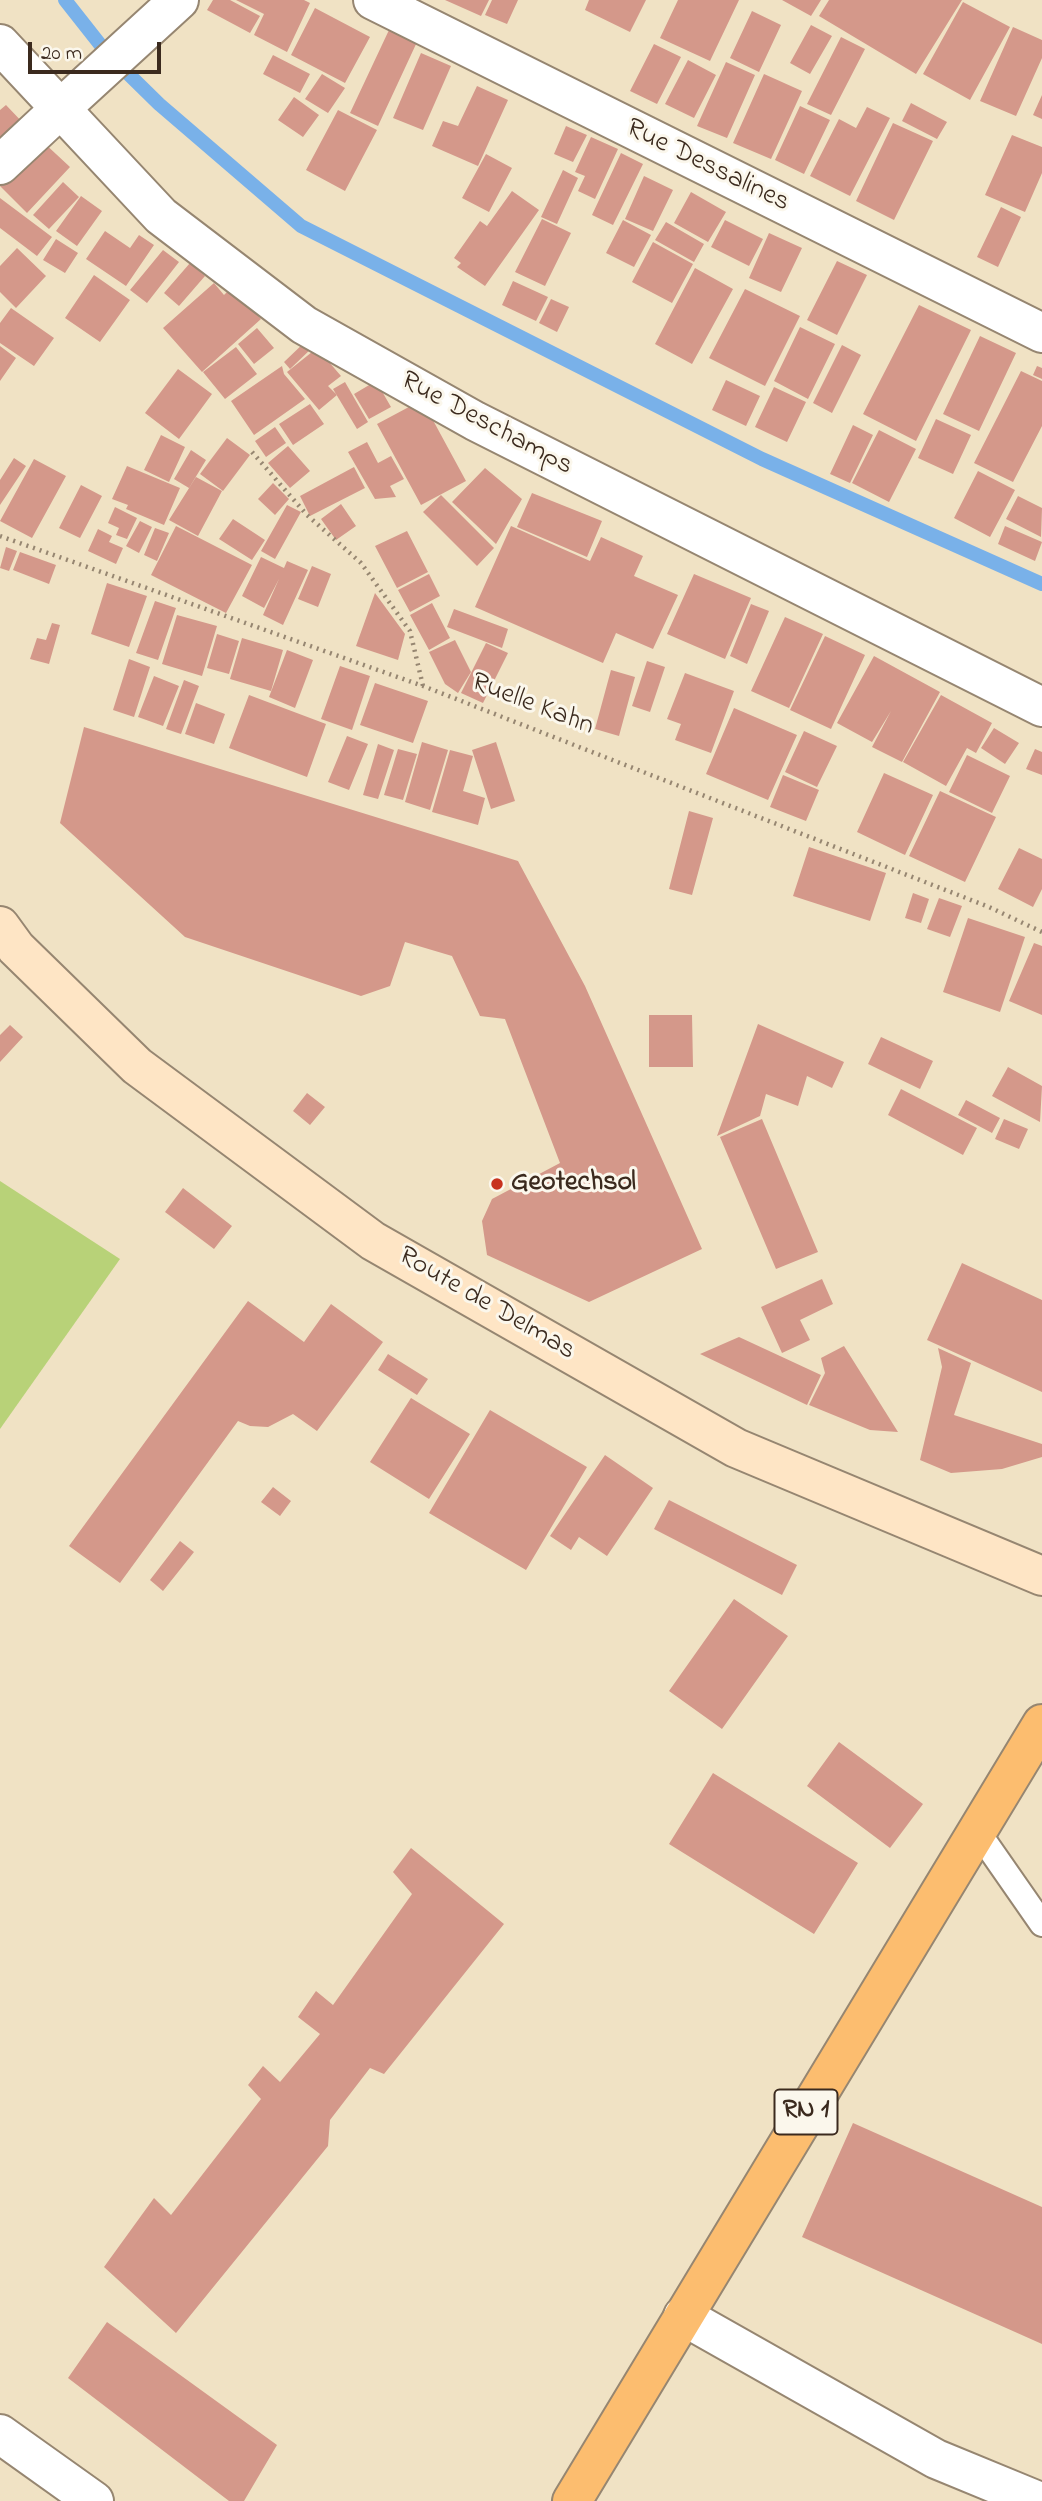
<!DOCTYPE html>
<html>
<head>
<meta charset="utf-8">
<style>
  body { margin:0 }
  #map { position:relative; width:1042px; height:2501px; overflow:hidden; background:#f0e2c4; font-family:"Indie Flower",sans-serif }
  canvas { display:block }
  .scale { position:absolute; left:28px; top:42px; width:133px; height:32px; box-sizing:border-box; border:4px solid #3b2a1e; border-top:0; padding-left:9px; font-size:21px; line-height:24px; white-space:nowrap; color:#3b2a1e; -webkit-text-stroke:5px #fbf7ec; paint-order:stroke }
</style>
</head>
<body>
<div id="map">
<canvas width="1042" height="2501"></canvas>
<div class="scale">20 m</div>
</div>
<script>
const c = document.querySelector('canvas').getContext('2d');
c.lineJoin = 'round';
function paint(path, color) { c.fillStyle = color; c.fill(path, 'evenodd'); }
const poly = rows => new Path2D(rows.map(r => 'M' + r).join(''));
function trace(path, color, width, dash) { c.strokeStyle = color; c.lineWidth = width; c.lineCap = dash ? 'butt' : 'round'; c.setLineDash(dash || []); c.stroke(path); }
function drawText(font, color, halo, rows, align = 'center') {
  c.font = font + ' "Indie Flower",sans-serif'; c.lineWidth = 6; c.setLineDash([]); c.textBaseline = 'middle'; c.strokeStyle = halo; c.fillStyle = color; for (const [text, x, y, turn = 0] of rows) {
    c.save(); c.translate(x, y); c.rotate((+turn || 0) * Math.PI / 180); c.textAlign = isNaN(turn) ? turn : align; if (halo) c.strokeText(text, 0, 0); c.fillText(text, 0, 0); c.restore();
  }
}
paint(poly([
  [0,1181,120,1259,0,1429]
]), '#b8d278');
trace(poly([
  [65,0,106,52,159,104,301,226,762,459,1042,584]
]), '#79b1e9', 14);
paint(poly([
  [213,0,230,0,260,16,250,33,207,10],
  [236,0,304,0,310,3,287,52,254,35,264,14],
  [445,0,489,0,481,16],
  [492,0,518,0,507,24,485,15],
  [589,0,646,0,630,32,585,10],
  [678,0,739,0,710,61,660,38],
  [782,0,821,0,811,16],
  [829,0,962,0,916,74,819,16],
  [963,2,1010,27,970,100,923,74],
  [315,8,370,37,345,83,291,55],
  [752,11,781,25,759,72,730,58],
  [811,25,832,36,810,74,790,63],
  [1013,27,1042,40,1042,58,1016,116,980,101],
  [389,30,417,42,378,126,350,113],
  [841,37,865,49,831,115,807,104],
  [654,44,681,57,657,104,630,91],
  [421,53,451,66,423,130,393,118],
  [273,55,310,74,300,93,263,74],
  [688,60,716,75,694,118,665,104],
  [726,62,755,75,727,138,697,126],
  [322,74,345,88,328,113,305,99],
  [764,74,802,91,771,159,733,143],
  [477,86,508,100,478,166,432,146,443,121,458,126],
  [1042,95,1042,119,1033,115],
  [294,97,319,115,303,137,278,120],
  [911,103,947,122,937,139,902,121],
  [6,105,26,126,0,150,0,110],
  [800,106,830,120,804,174,775,160],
  [867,107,890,118,850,196,810,176,839,119,856,128],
  [338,110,377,130,345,191,306,170],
  [893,123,933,141,894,220,856,201],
  [566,126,587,135,573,162,554,154],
  [1012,135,1042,147,1042,173,1025,212,985,195],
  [591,137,618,149,595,199,578,191,585,176,575,172],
  [42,141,70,167,27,213,0,186],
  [621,153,643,164,613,225,592,215],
  [486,154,512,168,489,212,462,198],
  [563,170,578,178,557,224,541,217],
  [644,176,673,190,653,231,625,219],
  [63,182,79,197,49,229,33,215],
  [512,191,539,210,485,286,457,267,461,263,454,258,480,221,487,226],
  [691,192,726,212,708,242,674,223],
  [81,196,102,211,77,246,56,231],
  [0,198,52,237,37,256,0,228],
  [1001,207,1021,217,998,267,977,257],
  [542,219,571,233,545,286,515,272],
  [623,220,651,235,634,267,606,253],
  [725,220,763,239,749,266,711,247],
  [666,222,704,244,694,262,655,240],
  [105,231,130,248,139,235,154,245,126,286,86,259],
  [769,233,802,248,781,292,749,278],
  [56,239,78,253,65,273,43,260],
  [653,242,693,264,672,303,632,282],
  [17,248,46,276,16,308,0,292,0,266],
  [163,250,179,262,147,303,130,290],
  [837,261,867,275,837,335,807,320],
  [190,263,205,276,179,306,164,293],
  [695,268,733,289,692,364,655,344],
  [94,275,130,300,100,342,65,318],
  [513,281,548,297,536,321,502,305],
  [214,283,224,295,232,287,261,319,202,372,163,328],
  [745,289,800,316,765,386,709,358],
  [551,299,569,307,557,332,539,323],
  [919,305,971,330,916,441,863,414],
  [11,308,54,338,34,366,0,343,0,323],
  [800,327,835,344,808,399,774,381],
  [257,328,274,348,254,364,238,344],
  [980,336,1016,353,979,431,943,414],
  [306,341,312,348,290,369,284,362],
  [842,345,861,355,832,413,813,403],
  [0,346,16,358,0,381],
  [236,347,257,374,225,399,203,372],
  [317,348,341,376,328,386,337,395,319,410,287,372],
  [282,366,284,374,305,399,254,435,231,401],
  [1037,366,1042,368,1042,379,1033,375],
  [178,369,212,394,179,439,145,413],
  [1021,371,1042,381,1042,426,1013,482,974,463],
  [726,380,760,396,746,426,712,410],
  [376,381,391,407,369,419,354,394],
  [345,382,368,422,357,429,333,389],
  [774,387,806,402,787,442,755,427],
  [422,400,466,481,421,505,377,424],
  [310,404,324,424,293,445,279,424],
  [936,419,971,435,953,474,918,458],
  [853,425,873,435,850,483,830,474],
  [275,427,286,443,266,457,255,441],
  [879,430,916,449,889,502,852,483],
  [161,435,185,447,169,482,144,470],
  [227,438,250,455,223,491,200,474],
  [367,442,378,463,391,456,404,479,390,486,396,497,375,499,348,452],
  [288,446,310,471,290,488,268,463],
  [191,450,206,460,189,488,174,479],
  [14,458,26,466,0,505,0,480],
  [34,459,66,476,32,538,0,521],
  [127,466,180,488,164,525,126,509,128,505,112,499],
  [354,467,365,488,310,516,300,496],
  [485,468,522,499,496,544,452,502],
  [978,471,1015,490,990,537,954,518],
  [196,477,222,491,198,536,169,520],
  [273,483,289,499,275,515,258,499],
  [81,485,102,496,80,538,59,528],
  [532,493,602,521,587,557,517,527],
  [441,495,494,548,477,566,423,512],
  [1018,496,1042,508,1041,537,1006,519],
  [341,504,356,526,336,540,321,519],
  [287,505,301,512,275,559,261,551],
  [115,507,137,518,127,539,116,535,119,528,108,523],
  [233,519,265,540,252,560,219,539],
  [140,521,152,527,139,553,126,546],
  [176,526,252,565,226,613,151,575],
  [511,526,590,561,601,537,643,556,634,576,678,595,653,649,616,633,603,663,475,607],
  [1005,526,1042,542,1035,561,998,544],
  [155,528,169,533,157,561,144,555],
  [98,529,112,536,109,542,123,548,116,564,88,551],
  [407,531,428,572,397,588,375,546],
  [6,547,17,551,9,571,0,568],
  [20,552,56,565,49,584,13,570],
  [261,557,284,568,287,561,308,570,283,625,263,615,279,579,264,608,242,596],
  [312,566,331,574,318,607,298,599],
  [429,574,440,596,410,612,398,590],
  [694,574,751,598,725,659,667,634],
  [107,583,147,596,129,647,91,634],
  [375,593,405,634,398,660,356,646],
  [155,601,176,608,158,660,136,653],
  [432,603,450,638,429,650,410,615],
  [751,604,769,611,747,664,730,656],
  [454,609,508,629,502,648,447,627],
  [177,615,217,626,202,676,162,664],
  [785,617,823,634,789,708,751,691],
  [52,623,60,625,49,664,30,659,37,638,46,640],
  [217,634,239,641,229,674,207,668],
  [825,636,865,655,831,729,790,710],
  [242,638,283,650,271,691,230,679],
  [455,640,471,672,458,693,445,684,429,652],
  [486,643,508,653,483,703,461,693],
  [287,650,313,660,295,708,269,697],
  [874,656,940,692,902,762,872,747,891,711,872,742,837,723],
  [129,659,150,667,134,717,113,710],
  [647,661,665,667,650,712,632,706],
  [340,666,370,676,352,730,321,719],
  [611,670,635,677,619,736,595,729],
  [685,673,734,691,711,753,675,740,681,724,667,719],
  [154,676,179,686,163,726,138,717],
  [184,680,199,686,181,734,166,729],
  [375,683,428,701,413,743,360,725],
  [249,695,326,724,307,777,229,748],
  [941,695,992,723,976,753,967,748,946,786,903,762],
  [196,703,225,714,214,744,185,734],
  [734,708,797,735,768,800,706,774],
  [84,727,518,861,585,986,702,1249,589,1302,487,1255,482,1221,492,1199,560,1163,505,1019,480,1016,452,956,405,942,390,986,361,996,185,937,60,823],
  [994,728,1019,743,1005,764,981,748],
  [804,731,837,746,817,787,785,772],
  [347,736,368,744,349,790,328,782],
  [422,742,448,750,430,810,405,802],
  [496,742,515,801,491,809,472,750],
  [378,744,394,750,378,799,363,795],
  [398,749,417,754,403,800,384,795],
  [1035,749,1042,752,1042,775,1026,769],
  [450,750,473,756,463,791,485,798,478,825,432,812],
  [967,755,1010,776,992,813,949,792],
  [884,773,933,795,905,855,857,832],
  [783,775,819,790,806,821,770,807],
  [940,791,996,817,965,882,909,856],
  [689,811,713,818,692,895,669,889],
  [809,847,886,873,870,921,793,896],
  [1019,848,1042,859,1042,889,1033,907,998,889],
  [913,893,929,899,921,923,905,918],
  [939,898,962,906,950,937,927,929],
  [968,918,1025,937,1000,1012,943,992],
  [1034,943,1042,946,1042,1015,1009,1001],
  [649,1015,692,1015,693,1067,649,1067],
  [758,1024,844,1062,832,1088,807,1076,798,1106,766,1094,760,1116,717,1136],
  [10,1025,23,1037,0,1062,0,1035],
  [881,1037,933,1061,920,1089,868,1064],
  [1008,1067,1042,1086,1040,1122,992,1096],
  [901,1089,977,1128,963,1155,888,1115],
  [307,1093,325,1107,310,1125,293,1111],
  [966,1100,1000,1118,992,1133,958,1115],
  [762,1119,818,1252,776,1269,720,1137],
  [1004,1119,1028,1129,1019,1149,995,1139],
  [183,1188,232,1226,214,1249,165,1212],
  [962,1263,1042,1300,1042,1392,927,1340],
  [822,1279,833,1304,800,1320,810,1340,782,1353,761,1307],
  [248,1301,304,1342,331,1304,383,1342,317,1431,293,1414,268,1427,250,1426,238,1421,120,1583,69,1546],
  [739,1337,821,1375,807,1405,700,1354],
  [844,1346,898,1432,870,1430,809,1405,825,1373,821,1358],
  [938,1348,971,1363,954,1415,1042,1444,1042,1457,1002,1469,951,1473,920,1460,942,1367],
  [388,1354,428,1379,417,1395,378,1370],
  [411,1398,470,1434,429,1499,370,1462],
  [490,1410,587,1467,526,1570,429,1513],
  [605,1455,653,1488,607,1556,579,1537,571,1550,550,1536],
  [273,1487,291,1501,280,1516,261,1502],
  [669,1500,797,1565,782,1595,654,1529],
  [180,1541,194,1552,163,1591,150,1580],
  [734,1599,788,1636,722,1729,669,1691],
  [839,1742,923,1804,890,1848,807,1786],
  [713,1773,858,1863,814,1934,669,1844],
  [411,1848,504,1924,384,2074,370,2068,330,2120,328,2146,176,2333,104,2267,154,2198,171,2215,261,2099,248,2085,263,2066,280,2082,320,2034,298,2017,316,1991,333,2005,412,1894,393,1872],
  [853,2123,1042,2207,1042,2344,802,2237],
  [107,2322,277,2445,244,2501,229,2501,68,2378]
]), '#d4988a');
const service = poly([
  [978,1832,1042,1924]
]);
const minor = poly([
  [373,0,1042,333],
  [60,109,179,0],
  [683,2316,936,2459,1038,2501],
  [0,2434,94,2501]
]);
const tertiary = poly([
  [0,44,161,216,304,325,475,421,1042,707],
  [0,165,60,109]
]);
const secondary = poly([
  [0,926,16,948,137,1066,373,1241,736,1448,1042,1576]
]);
const primary = poly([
  [572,2501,1042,1724]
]);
trace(service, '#968671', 28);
trace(minor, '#968671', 42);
trace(tertiary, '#968671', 42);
trace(secondary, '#968671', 42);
trace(primary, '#968671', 42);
trace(poly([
  [252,452,307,515,361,563,410,631,423,686],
  [0,536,423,686,989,907,1042,932]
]), '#968671', 4.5, [2, 5]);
trace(service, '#fff', 24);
trace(minor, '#fff', 38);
trace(tertiary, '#fff', 38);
trace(secondary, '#fee5c5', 38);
trace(primary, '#fcbd6f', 38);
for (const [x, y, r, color] of [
  [497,1184,7,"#c8321e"]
]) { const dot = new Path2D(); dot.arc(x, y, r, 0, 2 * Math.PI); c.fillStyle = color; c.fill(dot); trace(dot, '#fbf7ec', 2.5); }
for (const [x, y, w] of [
  [806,2112,63]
]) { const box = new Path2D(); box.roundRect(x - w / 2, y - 22.5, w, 45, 5); c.fillStyle = '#fbf7ec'; c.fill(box); trace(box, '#3b2a1e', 2); }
drawText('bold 26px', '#3b2a1e', null, [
  ["RN 1",806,2112]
]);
drawText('28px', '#3b2a1e', '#fbf7ec', [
  ["Rue Dessalines",707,167,26],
  ["Rue Deschamps",486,425,28],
  ["Ruelle Kahn",532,706,21],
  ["Route de Delmas",486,1305,30]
]);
drawText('bold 28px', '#3b2a1e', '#fbf7ec', [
  ["Geotechsol",511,1184]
], 'left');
</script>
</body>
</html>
